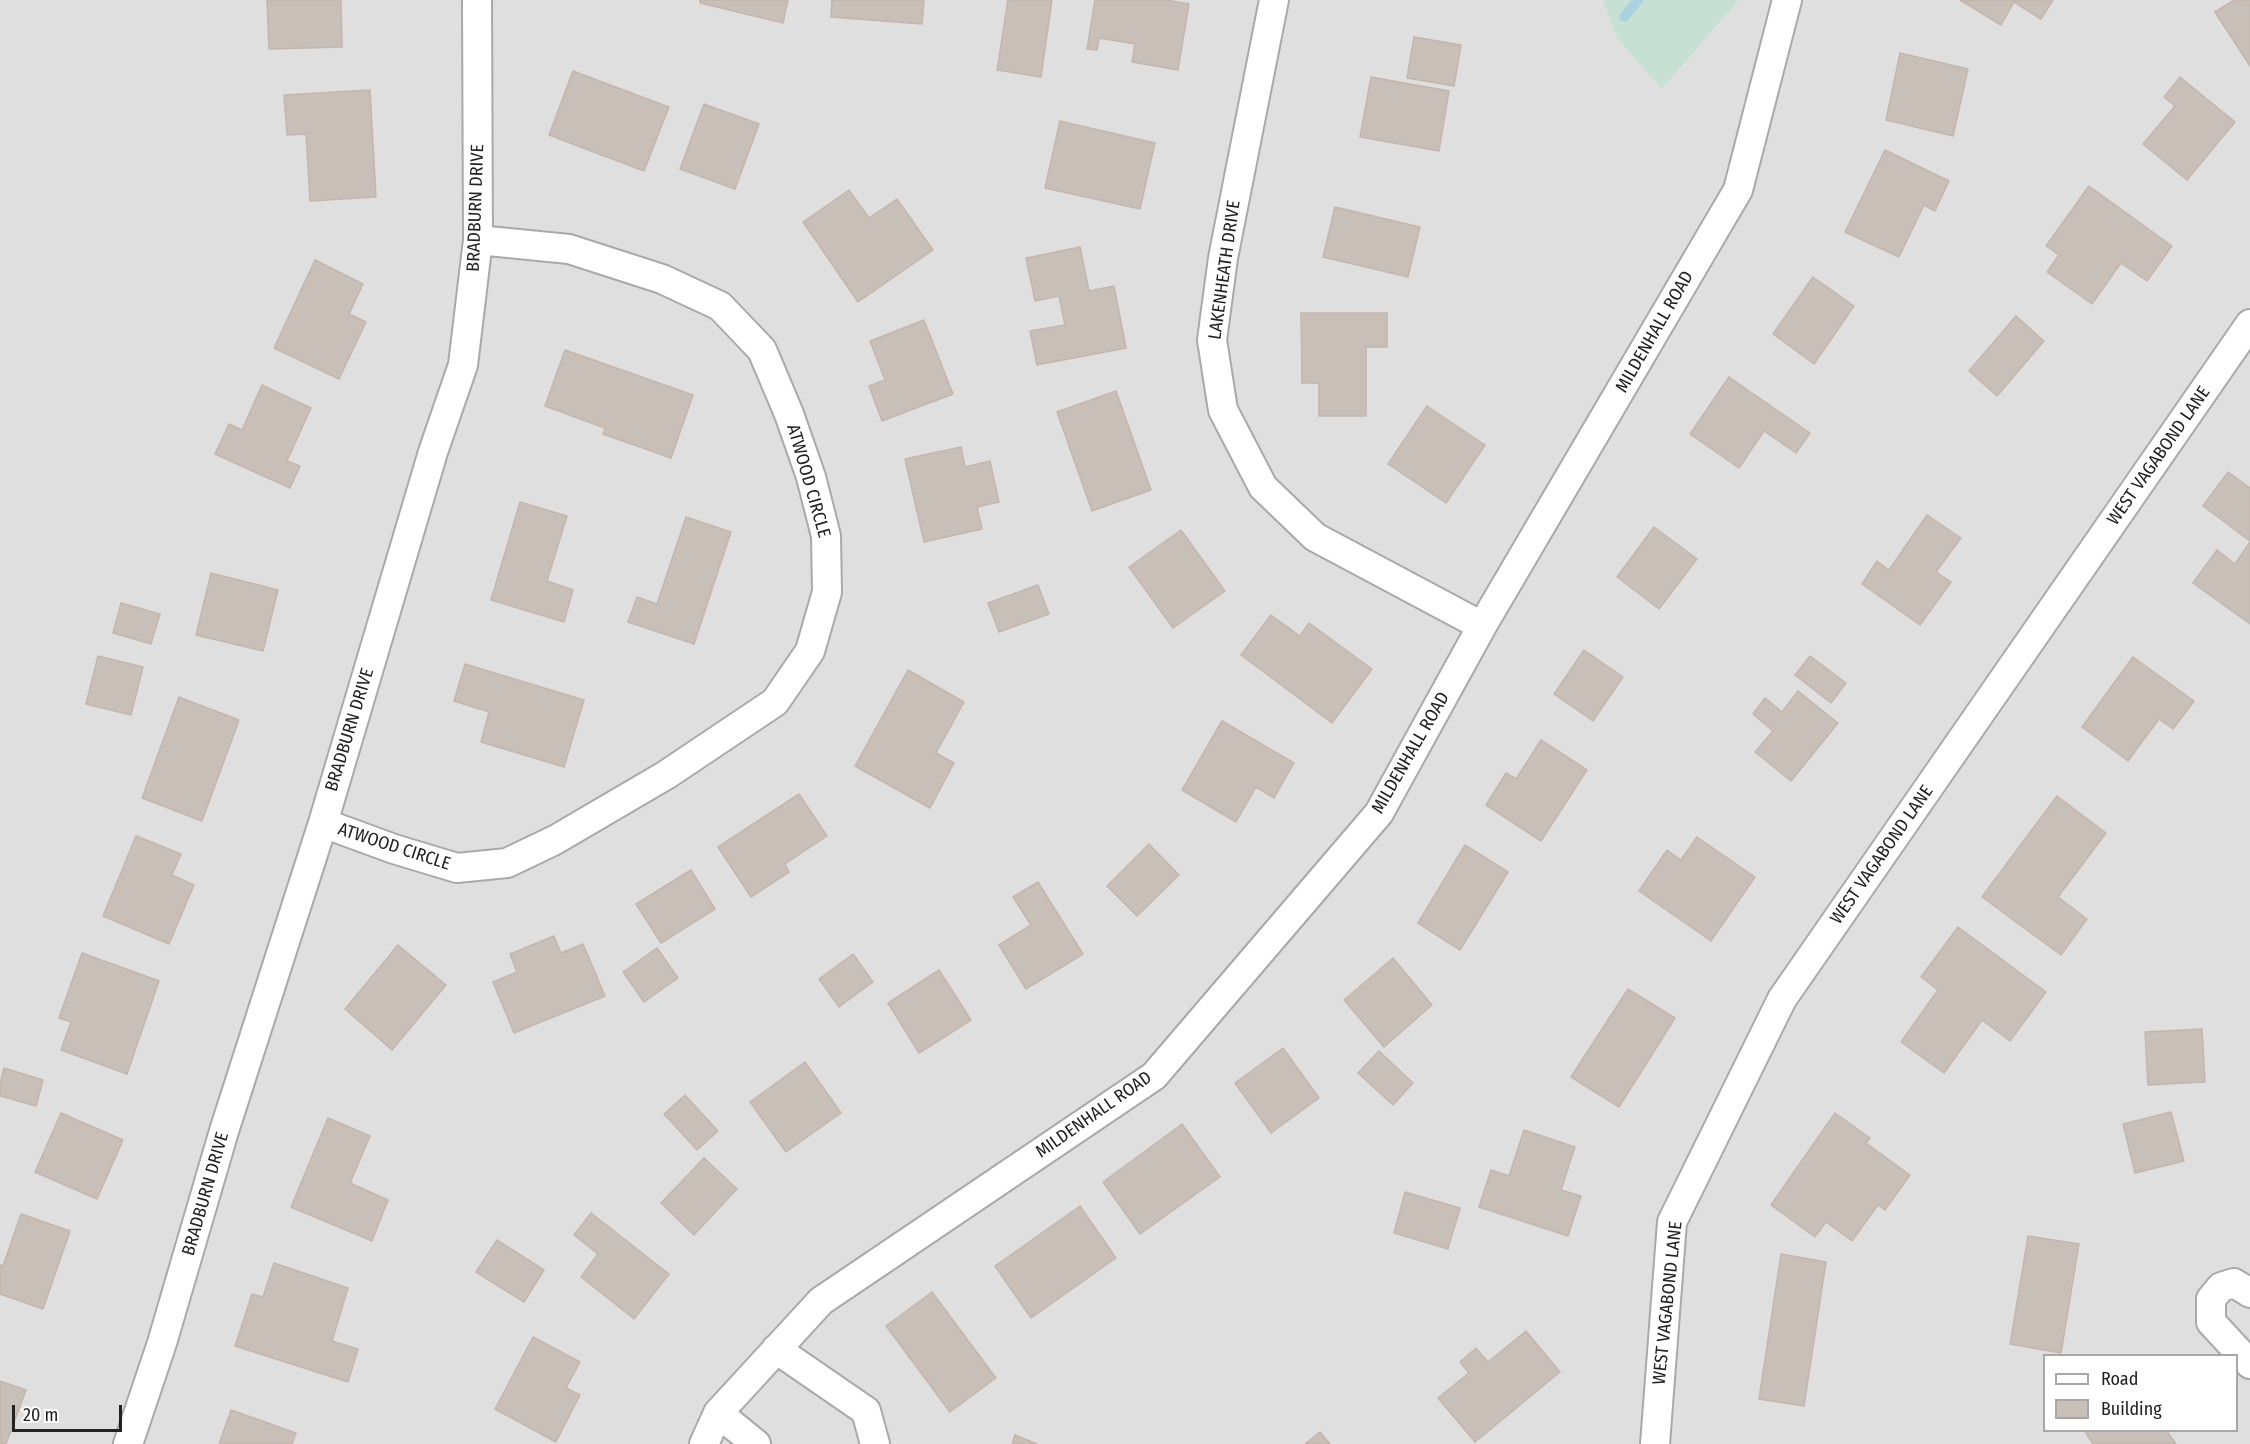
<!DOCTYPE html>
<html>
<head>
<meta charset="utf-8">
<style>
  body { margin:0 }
  #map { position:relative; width:2250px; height:1444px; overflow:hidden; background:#f2efe9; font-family:"Fira Sans Condensed",sans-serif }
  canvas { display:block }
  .legend { position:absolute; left:2043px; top:1354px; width:195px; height:78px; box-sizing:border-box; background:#fff; border:2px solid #a7a7a7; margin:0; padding:8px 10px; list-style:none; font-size:18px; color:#222 }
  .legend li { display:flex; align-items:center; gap:12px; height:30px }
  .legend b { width:30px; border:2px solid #a7a7a7 }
  .scale { position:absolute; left:12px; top:1405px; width:110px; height:27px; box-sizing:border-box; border:3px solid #222; border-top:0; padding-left:8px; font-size:18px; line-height:21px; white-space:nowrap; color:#222; -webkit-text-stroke:4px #fff; paint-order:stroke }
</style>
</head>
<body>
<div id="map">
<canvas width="2250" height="1444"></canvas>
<ul class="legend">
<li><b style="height:8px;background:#fff"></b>Road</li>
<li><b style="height:16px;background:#c7bfb8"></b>Building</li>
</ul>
<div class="scale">20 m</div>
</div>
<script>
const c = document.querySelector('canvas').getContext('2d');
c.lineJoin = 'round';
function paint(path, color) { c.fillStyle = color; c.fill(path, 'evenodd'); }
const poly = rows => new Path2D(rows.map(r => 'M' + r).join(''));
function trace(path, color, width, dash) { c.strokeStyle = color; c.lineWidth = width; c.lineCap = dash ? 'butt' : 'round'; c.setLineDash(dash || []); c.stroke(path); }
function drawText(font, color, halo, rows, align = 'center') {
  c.font = font + ' "Fira Sans Condensed",sans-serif'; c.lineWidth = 6; c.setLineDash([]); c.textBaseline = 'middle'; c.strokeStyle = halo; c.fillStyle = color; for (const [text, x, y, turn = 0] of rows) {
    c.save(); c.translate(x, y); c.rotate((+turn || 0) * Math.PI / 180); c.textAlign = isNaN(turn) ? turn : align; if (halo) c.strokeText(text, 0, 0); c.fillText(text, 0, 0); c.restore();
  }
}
paint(poly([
  [0,0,1603,0,1617,39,1662,89,1739,0,2250,0,2250,1444,0,1444],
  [2044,1356,2236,1356,2236,1430,2044,1430]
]), '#e0dfdf');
paint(poly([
  [1603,0,1739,0,1662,89,1617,39]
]), '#c6e0d4');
trace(poly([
  [1624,17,1638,0]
]), '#aad3df', 10);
const building = poly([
  [267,0,341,0,342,47,269,49,267,0],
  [700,0,788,0,783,23,700,3,700,0],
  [832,0,924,0,922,24,831,17,832,0],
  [1008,0,1052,0,1041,77,997,70,1008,0],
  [1095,0,1166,0,1189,4,1178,70,1132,62,1135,44,1099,38,1097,50,1087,49,1095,0],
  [1960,0,2053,0,2041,19,2014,2,2001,25,1960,0],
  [2234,0,2250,0,2250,66,2215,12,2234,0],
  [1414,37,1461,45,1454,86,1407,78,1414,37],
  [1900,53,1968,69,1953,136,1886,120,1900,53],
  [573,71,669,107,644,171,549,135,573,71],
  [1371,77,1449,91,1439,151,1360,137,1371,77],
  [2180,77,2235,122,2187,180,2143,144,2175,106,2164,97,2180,77],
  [370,90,376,197,310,201,306,134,287,135,284,95,370,90],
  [704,104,759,124,735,189,680,169,704,104],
  [1060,121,1155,143,1140,209,1045,188,1060,121],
  [1885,150,1949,181,1935,211,1924,205,1899,257,1845,232,1885,150],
  [2089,186,2172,246,2147,281,2121,263,2092,304,2047,272,2059,255,2046,246,2089,186],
  [849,190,869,218,897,199,933,250,858,302,803,222,849,190],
  [1335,207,1420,227,1408,277,1323,257,1335,207],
  [1080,247,1089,291,1114,286,1126,348,1037,365,1030,331,1065,325,1059,296,1035,301,1026,258,1080,247],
  [315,260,363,284,349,314,366,322,339,379,274,348,315,260],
  [1813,277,1854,306,1814,364,1773,334,1813,277],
  [1301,313,1387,313,1387,347,1366,347,1366,416,1319,416,1319,383,1302,383,1301,313],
  [2016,316,2044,341,1997,396,1969,371,2016,316],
  [924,320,953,394,882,421,869,386,885,380,870,341,924,320],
  [565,350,693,395,671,458,603,434,605,428,545,406,565,350],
  [1729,377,1810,433,1796,453,1764,431,1739,468,1690,434,1729,377],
  [262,385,311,408,287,461,300,466,290,488,215,454,229,424,242,430,262,385],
  [1116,391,1151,490,1092,511,1057,412,1116,391],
  [1427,406,1485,445,1446,503,1388,464,1427,406],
  [961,447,965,467,990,461,999,502,977,507,982,529,924,542,905,459,961,447],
  [2228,472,2250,488,2250,541,2203,506,2228,472],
  [520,502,567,516,547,581,573,590,564,622,491,600,520,502],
  [1927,515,1961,538,1936,572,1951,582,1920,625,1862,584,1877,561,1889,570,1927,515],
  [686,517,731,532,694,644,628,622,637,597,657,604,686,517],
  [1654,527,1697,559,1659,609,1617,577,1654,527],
  [1181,530,1225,591,1173,628,1129,567,1181,530],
  [2250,542,2250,624,2193,583,2217,550,2235,564,2250,542],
  [211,573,278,590,263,651,196,635,211,573],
  [1038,585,1049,614,999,632,988,603,1038,585],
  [121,603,160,614,151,644,113,633,121,603],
  [1271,615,1300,636,1309,623,1372,669,1332,723,1241,655,1271,615],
  [1584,650,1623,677,1593,721,1554,694,1584,650],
  [98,656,143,667,131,715,86,704,98,656],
  [1810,656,1846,683,1831,703,1795,675,1810,656],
  [2133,657,2194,701,2173,729,2159,719,2128,761,2082,727,2133,657],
  [465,664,584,700,564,767,481,742,489,712,454,701,465,664],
  [908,670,964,702,936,753,954,763,930,808,855,766,908,670],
  [1798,691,1838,723,1791,781,1755,752,1773,731,1753,714,1765,698,1782,712,1798,691],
  [179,697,239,720,202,821,142,798,179,697],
  [1222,721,1294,763,1274,798,1256,787,1236,822,1182,790,1222,721],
  [1541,740,1587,770,1541,841,1486,805,1506,773,1516,779,1541,740],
  [799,794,827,836,785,864,789,872,751,897,718,847,799,794],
  [2057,796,2106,833,2058,897,2087,919,2061,955,1982,897,2057,796],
  [136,836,181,854,172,875,194,885,169,944,103,916,136,836],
  [1697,837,1755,877,1711,941,1639,891,1667,850,1681,860,1697,837],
  [1149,844,1179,875,1137,916,1107,886,1149,844],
  [1465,845,1508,872,1460,950,1418,923,1465,845],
  [691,870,715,909,661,943,636,904,691,870],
  [1038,882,1083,954,1026,989,999,945,1031,925,1013,897,1038,882],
  [1958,927,2046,992,2010,1041,1982,1020,1944,1073,1901,1042,1938,990,1921,977,1958,927],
  [554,936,561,953,583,944,605,996,514,1033,493,982,517,972,510,954,554,936],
  [398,945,446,985,392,1050,345,1009,398,945],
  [657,948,678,978,644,1002,623,972,657,948],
  [82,953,159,981,127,1074,61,1050,71,1022,59,1018,82,953],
  [853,954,873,982,839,1007,819,979,853,954],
  [1393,958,1432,1005,1384,1047,1344,1000,1393,958],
  [939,970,971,1020,919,1053,888,1003,939,970],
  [1628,989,1675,1018,1619,1107,1571,1077,1628,989],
  [2202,1029,2205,1082,2148,1085,2145,1032,2202,1029],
  [1283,1048,1319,1098,1271,1133,1235,1083,1283,1048],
  [1379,1051,1413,1083,1393,1105,1358,1073,1379,1051],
  [805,1062,841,1113,786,1152,750,1102,805,1062],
  [4,1068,43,1080,36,1106,0,1096,0,1084,4,1068],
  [685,1095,718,1131,697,1150,664,1114,685,1095],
  [2171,1112,2184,1161,2135,1173,2123,1124,2171,1112],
  [61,1113,123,1140,97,1199,35,1172,61,1113],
  [1835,1113,1870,1138,1866,1143,1910,1175,1885,1210,1878,1205,1852,1241,1826,1222,1815,1237,1771,1205,1835,1113],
  [328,1118,370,1136,350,1183,388,1200,372,1241,291,1207,328,1118],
  [1182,1124,1220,1177,1140,1234,1103,1182,1182,1124],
  [1524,1130,1575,1147,1561,1190,1581,1196,1568,1236,1479,1207,1491,1170,1509,1176,1524,1130],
  [704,1158,737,1189,694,1235,661,1203,704,1158],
  [1405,1192,1460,1208,1448,1249,1394,1233,1405,1192],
  [1080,1206,1116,1258,1031,1318,995,1266,1080,1206],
  [591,1213,669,1274,634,1319,581,1277,598,1254,574,1235,591,1213],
  [21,1214,70,1231,43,1309,0,1294,0,1265,3,1266,21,1214],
  [2028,1236,2079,1244,2061,1353,2010,1344,2028,1236],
  [497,1240,544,1270,524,1302,476,1272,497,1240],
  [1781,1254,1826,1262,1804,1406,1759,1399,1781,1254],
  [274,1263,348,1288,332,1341,358,1349,348,1382,235,1346,252,1294,263,1297,274,1263],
  [932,1292,996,1378,950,1412,886,1326,932,1292],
  [1526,1331,1560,1372,1475,1442,1438,1398,1469,1373,1460,1362,1476,1348,1488,1362,1526,1331],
  [533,1337,580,1362,566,1388,580,1395,556,1442,495,1409,533,1337],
  [0,1381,26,1390,6,1444,0,1444,0,1381],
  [231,1410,296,1433,292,1444,219,1444,231,1410],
  [2084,1430,2166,1430,2176,1444,2093,1444,2084,1430],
  [1320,1432,1330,1444,1305,1444,1320,1432],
  [1015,1435,1037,1444,1012,1444,1015,1435]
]);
paint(building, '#c7bfb8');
trace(building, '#c4b6ab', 1.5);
const minor = poly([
  [1274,0,1223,258,1212,340,1223,410,1263,487,1315,537,1482,626],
  [323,823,394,849,457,868,507,863,555,840,666,775,775,702,810,651,827,592,826,536,811,477,789,414,762,350,720,306,662,279,569,249,478,240],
  [2250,1293,2234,1283,2221,1287,2211,1299,2211,1322,2250,1364],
  [776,1349,866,1411,875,1444],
  [718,1413,756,1444],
  [128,1444,162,1343,224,1131,323,823,433,452,463,365,478,240,477,0],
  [704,1444,718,1413,821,1301,1154,1076,1379,813,1482,626,1738,190,1787,0],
  [1655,1444,1672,1222,1782,999,2250,324]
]);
trace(minor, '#a9a9a9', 32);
trace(minor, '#fff', 28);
drawText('18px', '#222', '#fff', [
  ["BRADBURN DRIVE",476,208,-88],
  ["LAKENHEATH DRIVE",1225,270,-82],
  ["MILDENHALL ROAD",1655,332,-60],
  ["WEST VAGABOND LANE",2159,456,-55],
  ["ATWOOD CIRCLE",808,481,74],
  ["BRADBURN DRIVE",350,730,-73],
  ["MILDENHALL ROAD",1411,753,-60],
  ["ATWOOD CIRCLE",394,847,18],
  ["WEST VAGABOND LANE",1882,855,-55],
  ["MILDENHALL ROAD",1094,1115,-35],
  ["BRADBURN DRIVE",206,1194,-74],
  ["WEST VAGABOND LANE",1668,1303,-84]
]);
</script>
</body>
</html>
